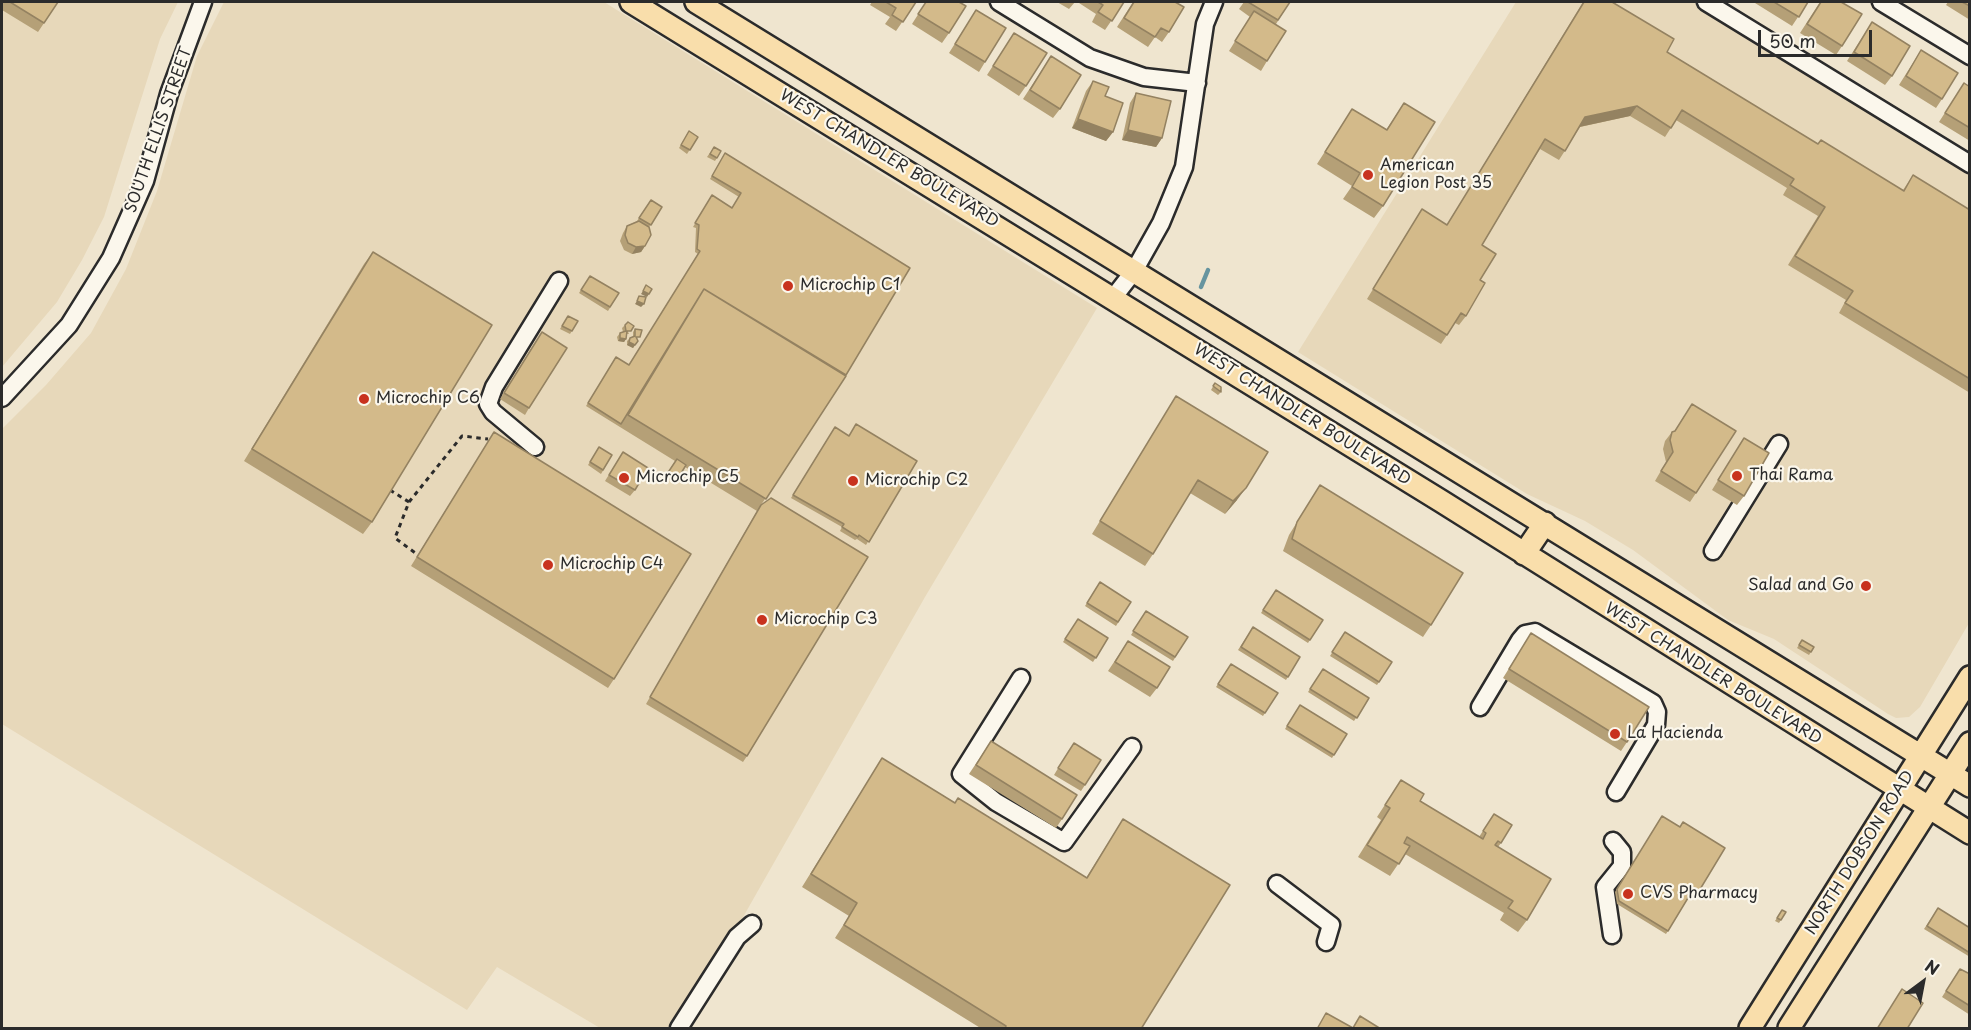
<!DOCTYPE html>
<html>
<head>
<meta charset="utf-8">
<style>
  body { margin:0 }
  #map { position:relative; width:1971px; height:1030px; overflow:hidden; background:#efe5cf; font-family:"Playpen Sans",sans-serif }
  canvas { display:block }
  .frame { position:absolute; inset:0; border:3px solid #2b2b2b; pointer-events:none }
  .north { position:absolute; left:1893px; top:952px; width:60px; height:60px; -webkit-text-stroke:4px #fbf7ec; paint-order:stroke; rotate:32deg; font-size:16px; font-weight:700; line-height:24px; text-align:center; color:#2b2b2b }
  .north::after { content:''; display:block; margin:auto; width:21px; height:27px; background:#2b2b2b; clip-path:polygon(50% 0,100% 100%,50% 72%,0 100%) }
  .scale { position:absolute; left:1758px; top:30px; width:114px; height:27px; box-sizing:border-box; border:3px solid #2b2b2b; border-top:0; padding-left:8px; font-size:18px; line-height:21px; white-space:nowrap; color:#2b2b2b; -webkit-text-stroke:4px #fbf7ec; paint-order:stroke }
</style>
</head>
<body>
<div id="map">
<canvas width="1971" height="1030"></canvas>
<div class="frame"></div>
<div class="north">N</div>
<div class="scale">50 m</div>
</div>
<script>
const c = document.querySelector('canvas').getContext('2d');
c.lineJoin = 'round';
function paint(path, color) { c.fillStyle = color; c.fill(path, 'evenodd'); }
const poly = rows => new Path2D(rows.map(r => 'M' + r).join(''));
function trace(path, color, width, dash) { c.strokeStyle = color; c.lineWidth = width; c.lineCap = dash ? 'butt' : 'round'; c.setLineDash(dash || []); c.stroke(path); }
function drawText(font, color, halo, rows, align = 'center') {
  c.font = font + ' "Playpen Sans",sans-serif'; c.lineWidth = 4.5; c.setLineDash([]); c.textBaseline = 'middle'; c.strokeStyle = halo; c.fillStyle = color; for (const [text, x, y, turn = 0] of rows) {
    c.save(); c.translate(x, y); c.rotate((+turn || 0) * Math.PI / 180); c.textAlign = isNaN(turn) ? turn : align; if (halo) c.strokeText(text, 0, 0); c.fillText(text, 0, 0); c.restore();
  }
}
paint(poly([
  [2,2,178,2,160,39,104,217,82,260,57,302,2,367],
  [224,2,604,2,1097,308,925,597,680,1028,600,1028,497,967,467,1010,2,724,2,429,46,385,91,333,126,269,157,191,197,56],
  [1516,2,1693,2,1969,171,1969,623,1920,707,1909,717,1896,718,1888,714,1774,639,1728,620,1633,550,1585,521,1527,494,1298,352]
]), '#e7d8ba');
trace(poly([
  [1201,287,1208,270]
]), '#66949f', 4.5);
const minor = poly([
  [999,2,1090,58,1144,77,1197,83],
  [1706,2,1970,164],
  [1881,2,1970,56],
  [1113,298,1134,271,1161,223,1184,167,1205,24,1214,2],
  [2,398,69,325,111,258,145,181,169,94,203,2],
  [535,447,493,412,488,404,494,387,559,281],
  [1713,551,1779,444],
  [1021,678,961,774,996,802,1064,842,1132,747],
  [1480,707,1520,640,1525,634,1535,632,1653,703,1657,712,1656,725,1616,792],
  [1277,884,1331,925,1326,942],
  [1612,935,1605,887,1622,866,1622,852,1613,841],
  [679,1028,737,937,752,924]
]);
const major = poly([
  [631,2,1441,501,1970,833],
  [696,2,1970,786],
  [1524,554,1545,523],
  [1750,1028,1970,677],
  [1789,1028,1970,743]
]);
trace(minor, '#2b2b2b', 21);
trace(major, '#2b2b2b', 26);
trace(poly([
  [390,490,409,502,395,538,418,555],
  [409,502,462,436,488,439]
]), '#2b2b2b', 3, [4.5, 4.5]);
trace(minor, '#fbf7ec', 16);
trace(major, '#f9deab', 21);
paint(poly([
  [2,2,58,2,38,32,2,10],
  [872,2,916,2,896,31,885,24,890,17,870,5],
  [926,2,959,2,949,33,942,43,912,24],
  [1057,2,1075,2,1069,9],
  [1080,2,1124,2,1105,30,1092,22,1096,14,1079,3],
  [1133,2,1175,2,1169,32,1162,42,1155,37,1148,47,1117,27],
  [1244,2,1290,2,1276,24,1267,61,1261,71,1229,51,1250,17,1239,9],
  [1583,2,1612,2,1667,52,1818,144,1903,190,1913,175,1970,210,1970,393,1839,313,1846,300,1788,265,1818,216,1783,195,1787,188,1676,120,1665,137,1630,116,1580,127,1559,160,1540,149,1482,245,1480,280,1466,316,1459,325,1455,323,1441,344,1367,299,1422,209,1447,225],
  [1757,2,1808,2,1792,26,1755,3],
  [1820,2,1841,2,1842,46,1836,55,1800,33],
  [1948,2,1970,2,1970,20,1946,5],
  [976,10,985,62,979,72,949,53],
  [1872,22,1892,76,1885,85,1847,61],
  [1014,33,1026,86,1019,96,987,75],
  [1921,50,1942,99,1936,108,1899,85],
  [1051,56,1060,109,1053,118,1023,99],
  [1093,81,1105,96,1113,132,1106,141,1072,128,1086,91],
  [1964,83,1970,87,1970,141,1939,122],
  [1136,93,1162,138,1156,147,1122,140,1130,103],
  [1404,103,1383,206,1374,218,1343,199,1352,186,1317,164,1352,109,1386,130],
  [689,131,698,137,687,154,679,148],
  [714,147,721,151,715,161,707,157],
  [725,153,846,376,761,505,747,756,743,762,646,704,757,511,685,467,675,483,665,477,675,461,586,406,616,357,629,365,698,254,695,252,696,228,693,227,712,195,732,208,739,197,710,179],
  [651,200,662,207,649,227,645,246,641,252,632,254,624,250,620,241,623,233,627,226,637,221],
  [373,252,372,522,363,534,244,461,364,264],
  [590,276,619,293,608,311,579,293],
  [568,316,578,321,570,334,560,329],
  [625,325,629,334,627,334,626,339,624,342,618,341,617,337,620,333,623,332,622,328],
  [635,329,638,341,633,348,627,345,627,341,630,338,633,337,633,332],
  [537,339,529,408,525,415,500,399],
  [1215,383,1221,392,1218,395,1211,390],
  [1176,396,1237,500,1225,514,1190,493,1153,554,1145,566,1092,534,1168,409],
  [1692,404,1696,493,1690,502,1655,481,1666,462,1663,449,1665,441,1672,432,1674,432],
  [835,427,849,436,917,461,866,545,857,539,855,540,840,531,842,527,791,498],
  [494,432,614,679,608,688,411,566],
  [1744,438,1744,496,1737,505,1712,490],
  [599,447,612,455,601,474,588,465],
  [623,452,635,490,630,496,605,481],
  [1320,485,1431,625,1423,637,1283,551,1289,535],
  [1100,582,1131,602,1116,626,1085,606],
  [1276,590,1323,620,1308,643,1261,613],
  [1146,611,1188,637,1173,661,1131,635],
  [1078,619,1108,638,1093,662,1063,642],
  [1253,627,1300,657,1286,680,1238,650],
  [1345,632,1392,662,1377,685,1330,656],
  [1531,633,1627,742,1621,751,1503,678],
  [1802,640,1814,647,1809,655,1797,648],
  [1128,641,1157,688,1150,697,1108,671],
  [1231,664,1278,693,1263,716,1216,687],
  [1323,669,1369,698,1354,721,1308,692],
  [1300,705,1347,734,1332,758,1285,729],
  [991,741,1062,819,1056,828,969,774],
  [1069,750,1085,785,1081,791,1054,775],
  [882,758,955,803,1086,878,1123,819,1141,1029,982,1029,835,938,849,916,802,887,874,771],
  [1401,780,1420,801,1479,837,1494,814,1501,843,1498,847,1527,920,1518,932,1500,920,1504,913,1405,854,1390,876,1358,857,1381,820,1377,817],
  [1662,816,1699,891,1697,894,1692,892,1666,934,1617,904,1615,892],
  [1938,908,1970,928,1970,957,1924,929],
  [1782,910,1786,912,1779,923,1775,921],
  [1970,974,1970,1015,1942,997,1956,975]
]), '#b5a077');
paint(poly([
  [1637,106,1630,116,1579,127,1585,117],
  [1078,119,1113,132,1106,141,1072,128],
  [1128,130,1162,138,1156,147,1122,140],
  [645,246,641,252,632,254,636,247],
  [643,291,649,294,647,297,641,294],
  [637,301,644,304,641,307,635,304],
  [620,338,626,339,624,342,618,341],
  [629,342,635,345,633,348,627,345],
  [1246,488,1237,500,1225,514,1233,501]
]), '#948261');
const building = poly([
  [10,2,58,2,44,23,10,2],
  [886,2,916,2,903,22,892,15,896,8,886,2],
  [926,2,959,2,966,6,949,33,918,14,926,2],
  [1098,2,1124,2,1112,21,1098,12,1103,5,1098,2],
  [1134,2,1175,2,1184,7,1169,32,1161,28,1155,37,1124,18,1134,2],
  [1248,2,1290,2,1278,20,1248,2],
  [1584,2,1612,2,1674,39,1667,52,1818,144,1821,140,1904,191,1913,175,1970,210,1970,379,1845,303,1853,291,1795,256,1825,207,1790,185,1794,179,1682,110,1671,128,1637,106,1585,117,1565,151,1545,139,1482,245,1496,254,1480,280,1485,283,1466,316,1461,313,1447,335,1373,289,1422,209,1447,225,1584,2],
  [1774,2,1808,2,1799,17,1774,2],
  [1821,2,1841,2,1862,14,1842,46,1807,24,1821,2],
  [1962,2,1970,2,1970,6,1962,2],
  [976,10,1006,28,985,62,955,44,976,10],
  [1254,11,1286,31,1267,61,1235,41,1254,11],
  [1872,22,1910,46,1892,76,1854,52,1872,22],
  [1014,33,1047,53,1026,86,993,66,1014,33],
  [1921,50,1958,73,1942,99,1906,76,1921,50],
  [1051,56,1081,75,1060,109,1030,90,1051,56],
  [1093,81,1109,87,1105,96,1123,103,1113,132,1078,119,1093,81],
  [1964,83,1970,87,1970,128,1945,113,1964,83],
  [1136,93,1171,101,1162,138,1128,130,1136,93],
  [1404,103,1435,122,1383,206,1352,187,1360,173,1325,152,1352,109,1387,130,1404,103],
  [689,131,698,137,690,150,681,145,689,131],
  [714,147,721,151,717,158,710,154,714,147],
  [725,153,910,268,846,375,704,289,621,424,588,403,616,357,629,365,700,251,697,249,699,225,695,223,712,195,732,208,741,193,712,176,725,153],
  [651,200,662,207,651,225,639,218,651,200],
  [639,221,649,227,651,235,645,246,636,247,628,243,625,235,627,226,639,221],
  [373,252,492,325,372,522,252,449,373,252],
  [590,276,619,293,610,307,581,290,590,276],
  [646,285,652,289,649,294,643,291,646,285],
  [704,289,846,376,766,499,628,415,704,289],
  [639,296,646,297,644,304,637,301,639,296],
  [568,316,578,321,572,331,562,326,568,316],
  [628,322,634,326,631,331,627,331,626,339,620,338,620,333,626,331,625,325,628,322],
  [635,329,642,330,640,337,636,337,638,341,635,345,629,342,630,338,635,336,635,329],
  [542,332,567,348,529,408,504,393,542,332],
  [1215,383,1221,387,1221,392,1213,386,1215,383],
  [1176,396,1268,452,1246,488,1233,501,1198,480,1153,554,1100,521,1176,396],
  [1692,404,1736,431,1696,493,1661,471,1673,452,1670,440,1672,432,1675,431,1692,404],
  [856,424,917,461,869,542,859,535,858,537,842,527,844,524,793,495,835,427,849,436,856,424],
  [494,432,691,554,614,679,417,557,494,432],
  [1744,438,1769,453,1744,496,1718,480,1744,438],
  [599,447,612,455,603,470,590,462,599,447],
  [623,452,648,468,635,490,609,475,623,452],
  [677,459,686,465,677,480,667,474,677,459],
  [1320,485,1463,573,1431,625,1292,539,1297,522,1320,485],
  [771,498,868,557,747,756,650,697,761,505,771,498],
  [1100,582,1131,602,1118,622,1087,603,1100,582],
  [1276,590,1323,620,1310,640,1263,610,1276,590],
  [1146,611,1188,637,1175,657,1133,631,1146,611],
  [1078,619,1108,638,1096,658,1065,639,1078,619],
  [1253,627,1300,657,1288,677,1241,647,1253,627],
  [1345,632,1392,662,1379,682,1332,652,1345,632],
  [1531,633,1649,707,1627,742,1509,669,1531,633],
  [1802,640,1814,647,1811,652,1799,645,1802,640],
  [1128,641,1170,667,1157,688,1115,662,1128,641],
  [1231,664,1278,693,1265,713,1218,684,1231,664],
  [1323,669,1369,698,1357,718,1310,689,1323,669],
  [1300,705,1347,734,1334,755,1287,726,1300,705],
  [991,741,1077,795,1062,819,976,765,991,741],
  [1074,743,1101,760,1085,785,1058,768,1074,743],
  [882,758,955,803,958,798,1087,878,1123,819,1230,885,1141,1029,1005,1029,1006,1026,844,925,857,903,811,874,882,758],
  [1401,780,1424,794,1420,801,1483,839,1486,833,1483,831,1494,814,1512,825,1501,843,1498,841,1495,845,1551,879,1527,920,1508,908,1513,901,1407,837,1404,843,1410,846,1399,864,1367,845,1390,808,1385,805,1401,780],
  [1662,816,1680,827,1683,822,1725,848,1699,891,1694,888,1668,931,1619,901,1617,889,1662,816],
  [1938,908,1970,928,1970,953,1927,926,1938,908],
  [1782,910,1786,912,1781,920,1777,918,1782,910],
  [1960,969,1970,974,1970,1006,1946,991,1960,969],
  [1902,989,1923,1003,1907,1029,1877,1029,1902,989],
  [1326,1013,1353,1028,1360,1016,1381,1029,1317,1029,1326,1013]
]);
paint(building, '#d3ba8a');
trace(building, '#948261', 1.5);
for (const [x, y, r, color] of [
  [1368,175,6,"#c8321e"],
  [788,286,6,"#c8321e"],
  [364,399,6,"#c8321e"],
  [1737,476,6,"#c8321e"],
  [624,478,6,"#c8321e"],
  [853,481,6,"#c8321e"],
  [548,565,6,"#c8321e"],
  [1866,586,6,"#c8321e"],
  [762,620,6,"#c8321e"],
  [1615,734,6,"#c8321e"],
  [1628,894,6,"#c8321e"]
]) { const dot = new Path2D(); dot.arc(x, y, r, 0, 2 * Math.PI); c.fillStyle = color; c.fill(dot); trace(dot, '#fbf7ec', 2); }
drawText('16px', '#2b2b2b', '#fbf7ec', [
  ["SOUTH ELLIS STREET",159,130,-71],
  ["WEST CHANDLER BOULEVARD",889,159,31],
  ["WEST CHANDLER BOULEVARD",1302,415,32],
  ["WEST CHANDLER BOULEVARD",1713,674,32],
  ["NORTH DOBSON ROAD",1860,853,-58]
]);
drawText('16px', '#2b2b2b', '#fbf7ec', [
  ["American",1380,166],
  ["Legion Post 35",1380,184],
  ["Microchip C1",800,286],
  ["Microchip C6",376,399],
  ["Thai Rama",1749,476],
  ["Microchip C5",636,478],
  ["Microchip C2",865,481],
  ["Microchip C4",560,565],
  ["Salad and Go",1854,586,"right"],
  ["Microchip C3",774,620],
  ["La Hacienda",1627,734],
  ["CVS Pharmacy",1640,894]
], 'left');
</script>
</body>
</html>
